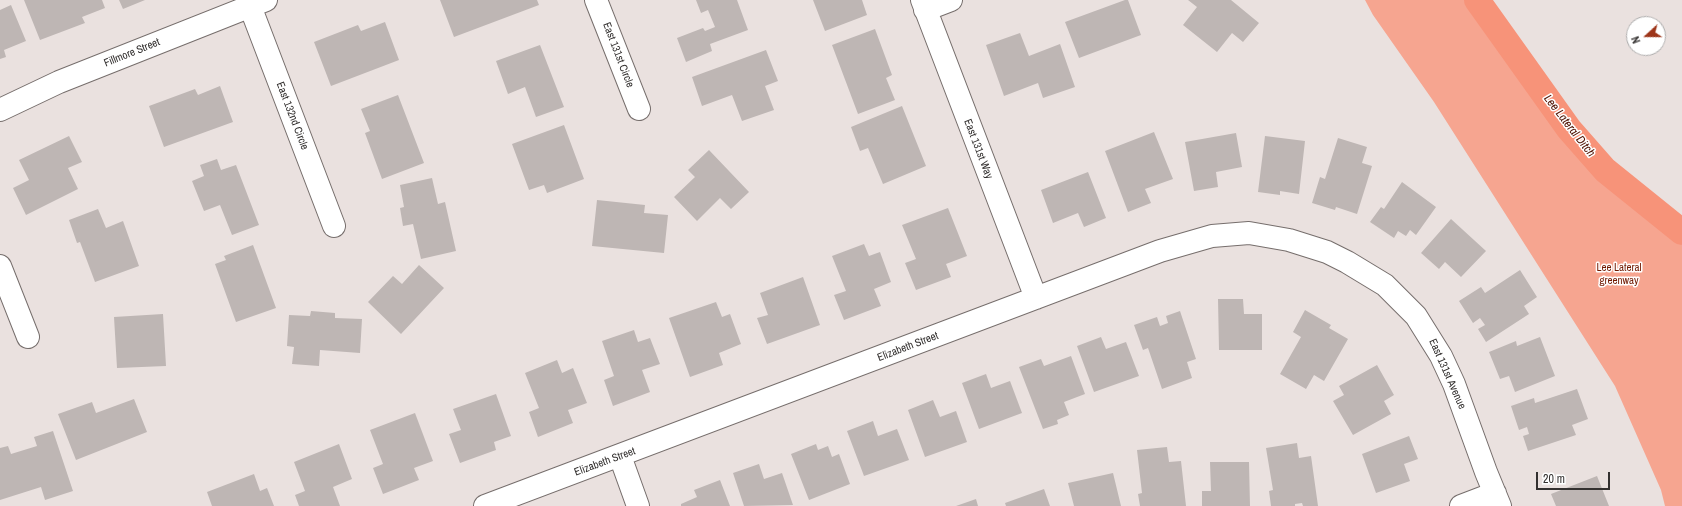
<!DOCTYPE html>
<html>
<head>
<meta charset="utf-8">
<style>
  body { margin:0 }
  #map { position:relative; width:1682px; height:506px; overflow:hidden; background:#eae1df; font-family:"Archivo Narrow",sans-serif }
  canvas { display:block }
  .north { position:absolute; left:1626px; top:16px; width:40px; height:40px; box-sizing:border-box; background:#fff; border:1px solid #adacac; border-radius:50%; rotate:249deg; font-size:11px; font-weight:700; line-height:16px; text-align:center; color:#33302f }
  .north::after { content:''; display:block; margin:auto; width:14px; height:18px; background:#9d3519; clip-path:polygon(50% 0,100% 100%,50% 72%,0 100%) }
  .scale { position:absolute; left:1536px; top:472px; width:74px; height:18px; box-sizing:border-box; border:2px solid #33302f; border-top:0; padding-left:5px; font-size:12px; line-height:14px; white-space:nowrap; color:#33302f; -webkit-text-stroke:3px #fff; paint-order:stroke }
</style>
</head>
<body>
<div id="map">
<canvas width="1682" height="506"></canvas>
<div class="north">N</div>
<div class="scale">20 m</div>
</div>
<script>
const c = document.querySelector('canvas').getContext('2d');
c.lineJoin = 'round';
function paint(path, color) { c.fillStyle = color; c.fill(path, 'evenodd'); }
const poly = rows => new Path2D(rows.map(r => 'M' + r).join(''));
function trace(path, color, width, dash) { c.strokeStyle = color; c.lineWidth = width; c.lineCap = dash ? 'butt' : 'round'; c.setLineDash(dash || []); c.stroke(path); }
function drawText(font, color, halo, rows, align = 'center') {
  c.font = font + ' "Archivo Narrow",sans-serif'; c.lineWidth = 3; c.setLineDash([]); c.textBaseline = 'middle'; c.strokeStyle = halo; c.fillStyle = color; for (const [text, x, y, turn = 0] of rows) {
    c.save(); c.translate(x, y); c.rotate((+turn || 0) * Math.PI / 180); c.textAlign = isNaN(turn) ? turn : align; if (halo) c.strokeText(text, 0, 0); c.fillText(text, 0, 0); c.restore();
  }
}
paint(poly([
  [1365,0,1473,0,1581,159,1682,245,1682,506,1665,506,1661,490,1615,386,1434,102,1373,15]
]), '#f6a590');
trace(poly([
  [1477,0,1569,129,1605,170,1682,232]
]), '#f79379', 26);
paint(poly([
  [24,0,102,0,105,8,82,17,85,23,40,40],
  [119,0,145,0,123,9],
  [440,0,537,0,539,5,454,37],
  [696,0,737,0,748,30,710,44,712,51,686,62,677,38,703,28,705,31,715,27,708,10,701,13],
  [813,0,862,0,867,15,825,31],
  [1125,0,1128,0,1141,35,1079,58,1065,22],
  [1188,0,1231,0,1259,23,1243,42,1232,33,1217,52,1183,25,1197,7],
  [11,5,26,41,4,50,6,57,0,59,0,10],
  [385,22,399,60,331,86,314,42,358,25,361,31],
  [875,29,892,75,886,78,895,100,858,114,832,45],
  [1020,33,1029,56,1060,44,1075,87,1043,98,1038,83,1004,96,986,45],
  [540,45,564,107,536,117,525,87,508,94,496,61],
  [766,50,778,81,765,86,774,110,742,121,732,95,702,106,692,77],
  [220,86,233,122,164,147,149,106,195,89,198,95],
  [398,95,424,163,382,179,365,133,370,131,361,109],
  [902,106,926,166,883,184,868,148,860,151,851,127],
  [564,125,584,179,547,193,544,185,529,190,512,144],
  [1154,132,1173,179,1145,189,1151,203,1128,212,1105,151],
  [1236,133,1242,167,1216,172,1218,187,1194,191,1185,142],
  [69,136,82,162,68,168,78,189,26,215,13,188,29,180,19,160],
  [1265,136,1305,141,1299,194,1280,191,1280,195,1258,192],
  [1338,138,1367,147,1362,163,1372,166,1357,214,1336,207,1335,210,1312,203,1320,177,1325,179],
  [709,150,749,192,731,209,720,198,697,221,674,197,695,177,688,170],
  [217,159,221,170,236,165,259,225,232,235,220,205,204,211,192,181,204,176,200,165],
  [1088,172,1106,218,1084,227,1078,213,1053,223,1041,190],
  [432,178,438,204,445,202,456,251,421,259,413,224,403,226,400,208,404,207,400,185],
  [1402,182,1436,207,1416,235,1410,230,1406,236,1398,231,1394,238,1370,222,1381,207,1384,209],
  [597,200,645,205,644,213,668,215,664,253,592,246],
  [948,208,967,256,946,264,951,277,916,290,905,263,916,259,902,225],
  [98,209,106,228,123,221,139,266,95,282,80,242,77,243,69,220],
  [1451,219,1486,251,1461,277,1445,262,1439,269,1421,253],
  [864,244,869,256,880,252,891,282,874,289,881,306,844,320,834,295,846,291,832,256],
  [253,245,276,308,236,322,215,264,226,260,224,256],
  [419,265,444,288,401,334,368,302,393,276,402,284],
  [1520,270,1537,297,1524,306,1529,314,1486,342,1478,329,1485,325,1480,318,1473,323,1459,301,1481,287,1485,293],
  [803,277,820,325,767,344,757,318,768,315,760,293],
  [1218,299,1243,299,1244,314,1262,314,1262,350,1219,350],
  [716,302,722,317,730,314,741,344,719,353,723,365,690,377,669,318],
  [1305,310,1331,325,1329,328,1348,339,1324,381,1314,375,1306,389,1280,374,1301,337,1293,332],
  [311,311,335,313,335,318,362,319,360,353,320,350,319,366,292,364,294,347,287,346,289,315,310,316],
  [1180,311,1196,359,1187,362,1192,378,1162,389,1148,348,1143,350,1134,325,1157,317,1160,326,1168,323,1166,316],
  [163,314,166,366,117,368,114,317],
  [634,330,638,342,650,338,660,364,642,370,650,392,613,406,604,380,614,376,602,341],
  [1101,337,1106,349,1126,342,1139,376,1094,392,1077,346],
  [1540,337,1555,376,1515,392,1509,376,1500,379,1489,352,1516,341,1517,346],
  [1071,356,1085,394,1064,402,1069,415,1057,420,1058,424,1043,429,1019,367,1041,359,1044,366],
  [557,360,562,373,573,368,587,403,568,410,573,423,538,437,529,412,539,408,525,373],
  [1377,365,1394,395,1384,401,1391,414,1353,435,1333,401,1344,395,1339,386],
  [986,374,991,388,1010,381,1022,413,979,429,962,383],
  [1577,389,1588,419,1572,425,1576,435,1528,451,1523,436,1529,434,1527,427,1519,430,1511,406,1534,398,1535,403],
  [496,394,511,436,494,442,496,450,460,463,449,434,461,430,453,409],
  [134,399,147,432,76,460,58,414,92,402,96,413],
  [933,400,940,417,956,411,967,442,925,457,908,410],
  [415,413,433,461,414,468,419,480,383,494,373,468,383,464,370,430],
  [873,421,878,436,897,429,909,460,864,476,847,431],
  [53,431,73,491,45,500,41,487,0,500,0,448,8,446,11,454,37,446,34,437],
  [1409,436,1418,459,1404,464,1410,481,1376,493,1362,454],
  [1297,443,1299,458,1311,456,1318,506,1303,506,1302,503,1295,504,1295,506,1271,506,1269,491,1273,490,1266,448],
  [339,444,352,479,333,487,340,506,299,506,295,495,305,491,294,462],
  [816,444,818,450,828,446,832,457,839,454,850,484,809,500,791,454],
  [1167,447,1169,462,1181,461,1186,506,1140,506,1138,494,1142,493,1137,450],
  [1210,462,1249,462,1250,506,1202,506,1202,491,1211,491],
  [759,464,764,479,782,473,793,505,744,506,733,473],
  [1113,473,1121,506,1074,506,1068,483],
  [254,474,260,491,267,488,274,506,212,506,207,492],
  [1597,476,1609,506,1556,506,1551,494],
  [720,480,730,506,681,506,681,504,697,497,694,490],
  [1044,489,1050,506,1006,506,1005,503],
  [976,499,978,506,956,506]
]), '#beb6b4');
const minor = poly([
  [596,0,639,109],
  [922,0,1036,298],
  [250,6,334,226],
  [925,10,951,0],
  [0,110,59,82,266,0],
  [0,266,28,337],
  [620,456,638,506],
  [485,506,1160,251,1212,236,1249,233,1289,240,1327,252,1347,262,1385,285,1416,316,1441,356,1454,384,1486,472,1500,506],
  [1461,506,1495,493]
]);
trace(minor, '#766e6c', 24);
trace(minor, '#fff', 22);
drawText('11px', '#33302f', '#fff', [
  ["Fillmore Street",132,53,-22],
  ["East 131st Circle",618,55,69],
  ["East 132nd Circle",292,116,69],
  ["East 131st Way",978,149,69],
  ["Elizabeth Street",908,347,-21],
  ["East 131st Avenue",1447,374,66],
  ["Elizabeth Street",605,462,-20]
]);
drawText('11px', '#701900', '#fff', [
  ["Lee Lateral",1619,268],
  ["greenway",1619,281]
]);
drawText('italic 12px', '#4e1102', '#fff', [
  ["Lee Lateral Ditch",1569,126,52]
]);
</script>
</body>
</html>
